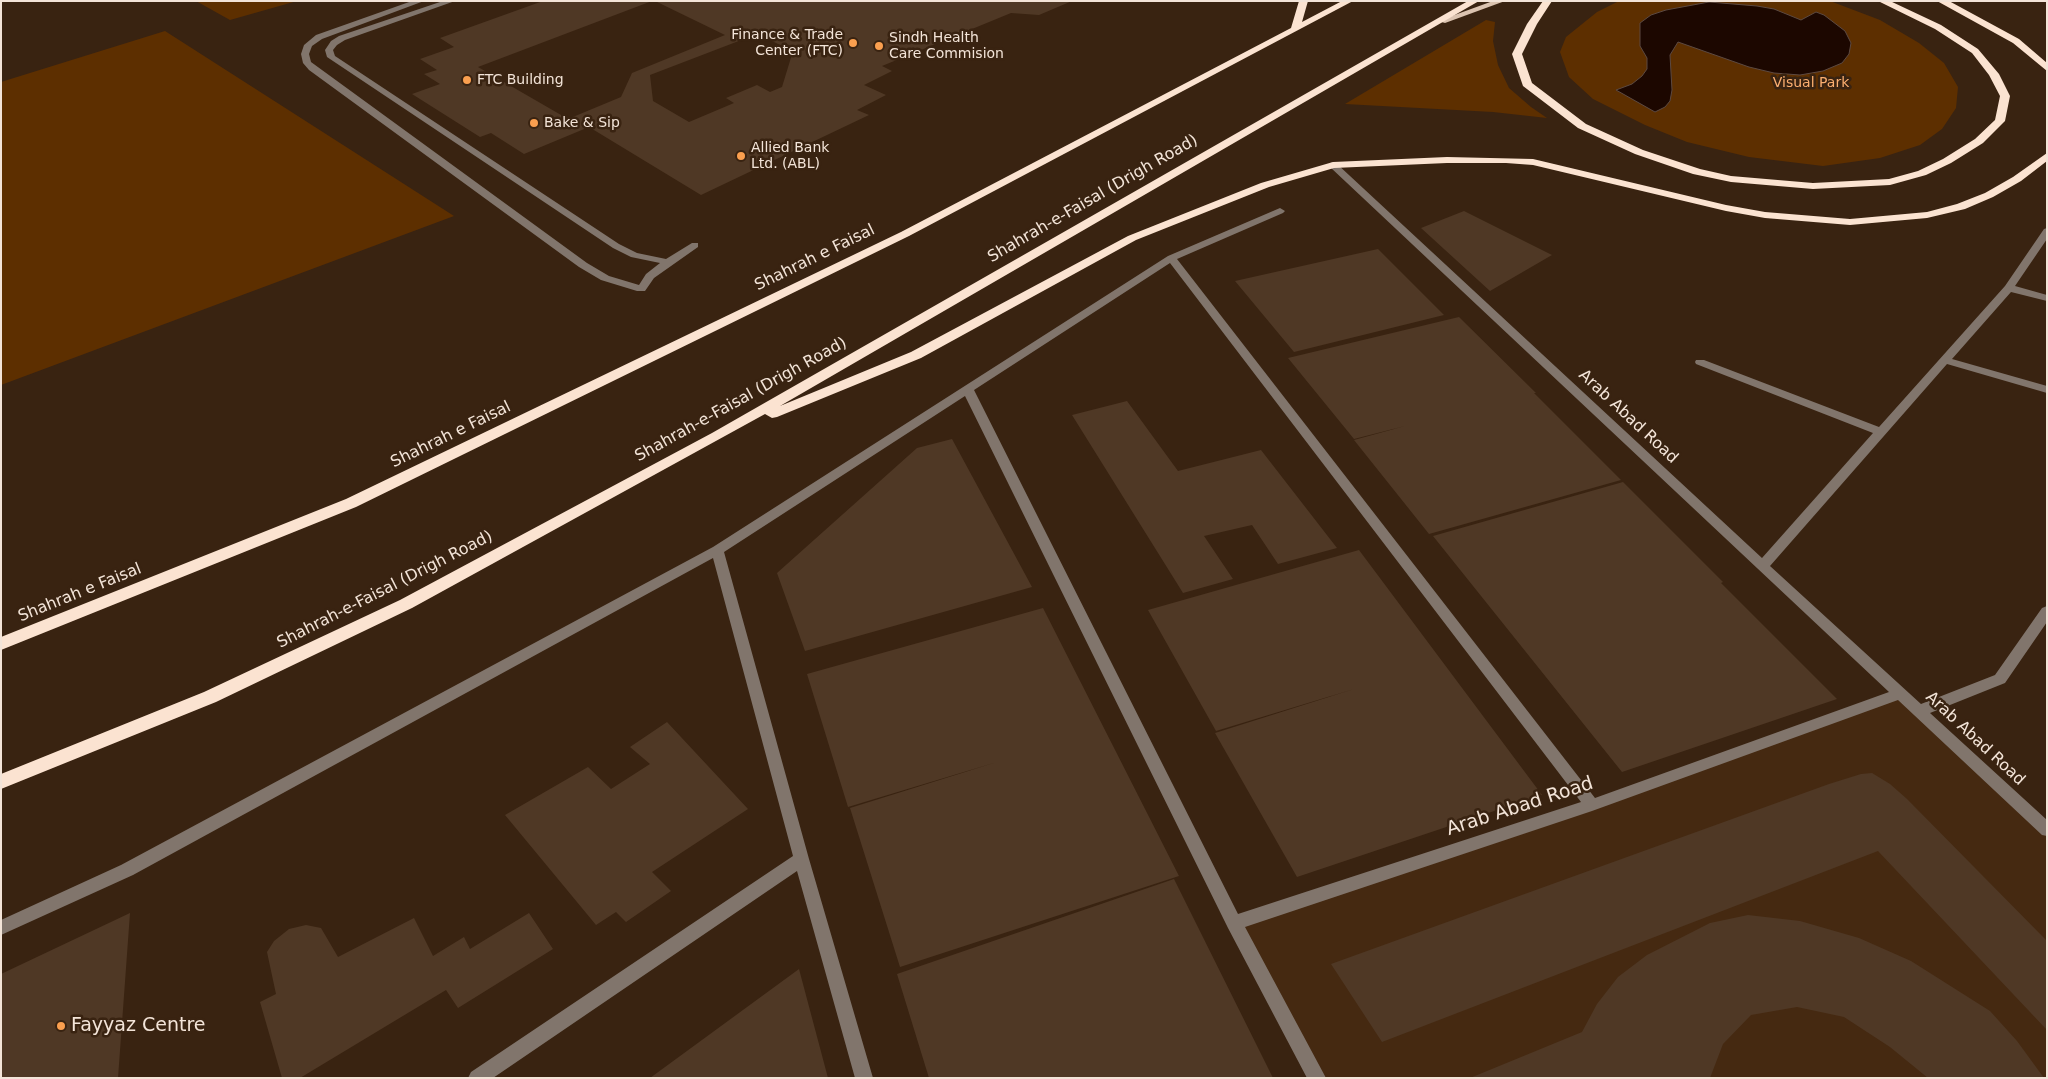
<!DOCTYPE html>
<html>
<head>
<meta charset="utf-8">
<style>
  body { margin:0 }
  #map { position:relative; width:2048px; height:1079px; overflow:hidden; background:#392311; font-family:"DejaVu Sans",sans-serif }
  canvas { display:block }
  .frame { position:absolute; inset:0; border:2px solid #f3e4d8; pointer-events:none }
</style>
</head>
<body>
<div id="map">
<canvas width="2048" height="1079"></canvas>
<div class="frame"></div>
</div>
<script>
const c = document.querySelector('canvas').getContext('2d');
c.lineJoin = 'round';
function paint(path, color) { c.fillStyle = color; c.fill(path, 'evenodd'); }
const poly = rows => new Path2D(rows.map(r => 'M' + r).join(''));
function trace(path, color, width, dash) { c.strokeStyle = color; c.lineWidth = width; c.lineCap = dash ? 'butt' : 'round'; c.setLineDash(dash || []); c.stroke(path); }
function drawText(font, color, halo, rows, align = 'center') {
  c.font = font + ' "DejaVu Sans",sans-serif'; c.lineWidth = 5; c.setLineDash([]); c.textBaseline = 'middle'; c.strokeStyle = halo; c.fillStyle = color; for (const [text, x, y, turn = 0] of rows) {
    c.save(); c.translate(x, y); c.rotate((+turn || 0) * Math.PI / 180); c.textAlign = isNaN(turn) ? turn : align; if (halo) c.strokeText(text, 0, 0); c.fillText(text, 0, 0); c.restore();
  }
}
paint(poly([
  [1900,694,2047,830,2047,1078,1317,1078,1234,923]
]), '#452911');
paint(poly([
  [196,1,297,1,230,20],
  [1619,1,1830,1,1880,20,1919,43,1944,63,1958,87,1956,108,1942,129,1920,145,1880,158,1823,166,1749,157,1687,142,1645,125,1593,99,1569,77,1560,52,1566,37,1597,12],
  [1486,20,1495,22,1493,41,1498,65,1509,88,1531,107,1547,118,1493,112,1345,104],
  [165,31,454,216,1,385,1,82]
]), '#5d2f00');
const water = poly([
  [1709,2,1757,6,1774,9,1801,20,1816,12,1824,15,1845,31,1851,43,1849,54,1842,63,1823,71,1800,75,1774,73,1749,67,1678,42,1670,55,1672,90,1670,101,1665,107,1655,112,1616,90,1632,84,1642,76,1647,69,1647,58,1640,46,1640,23,1651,15,1666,10,1709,2]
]);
paint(water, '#1c0700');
trace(water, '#5c4941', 1);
paint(poly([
  [543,1,652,1,478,67,568,119,621,97,632,73,725,35,655,1,1072,1,1039,15,1011,13,882,66,892,71,864,85,886,95,857,110,869,115,701,195,589,127,524,154,491,133,480,137,412,94,440,84,424,74,437,70,420,59,454,47,440,38],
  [757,34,793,51,782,87,770,92,757,85,726,98,734,103,689,122,653,101,650,75],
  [1464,211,1552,255,1490,291,1421,228],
  [1378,249,1444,315,1294,352,1235,281],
  [1459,317,1536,393,1534,393,1621,480,1429,534,1354,440,1405,426,1354,439,1288,358],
  [1127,401,1178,471,1261,450,1337,548,1278,564,1252,525,1204,536,1233,579,1183,593,1072,415],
  [952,439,1032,587,805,651,777,573,917,448],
  [1623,482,1723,582,1721,583,1837,699,1622,772,1433,536],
  [1359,550,1542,795,1297,877,1215,733,1354,689,1216,731,1148,610],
  [1043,608,1179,876,900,967,850,808,997,762,848,807,807,674],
  [667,722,748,809,652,872,671,891,626,922,616,912,596,925,505,815,588,767,611,789,650,764,630,747],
  [1872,773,1890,784,1907,799,2047,941,2047,1030,1878,851,1382,1042,1331,964,1829,784,1861,774],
  [1174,879,1273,1078,929,1078,897,974],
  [130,913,118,1078,1,1078,1,974],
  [529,913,553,949,458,1008,446,990,300,1078,282,1078,260,1002,276,994,267,952,274,941,289,929,306,925,321,928,338,957,414,918,433,956,464,937,470,949],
  [1748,915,1800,921,1859,938,1911,961,1990,1011,2017,1041,2044,1078,1928,1078,1890,1047,1844,1017,1797,1007,1751,1015,1723,1044,1710,1078,1470,1078,1582,1032,1597,1004,1618,977,1647,955,1710,923],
  [799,969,828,1078,650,1078]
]), '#4f3825');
paint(poly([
  [412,1,424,1,322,39,312,46,309,54,311,62,587,263,609,276,639,285,646,274,660,263,631,257,613,248,327,57,325,50,331,41,339,36,443,1,455,1,345,40,337,45,333,50,335,56,619,244,637,253,666,259,692,243,698,243,698,247,654,278,645,291,637,291,601,280,579,267,309,70,303,63,301,54,304,45,316,35,412,1],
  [1333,162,1336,163,1762,558,1873,433,1696,364,1695,362,1696,360,1704,360,1879,427,2005,286,2044,229,2047,228,2047,239,2015,286,2047,295,2047,301,2011,292,1952,359,2047,386,2047,393,1947,364,1770,566,1921,704,1995,675,2042,608,2047,606,2047,622,2005,683,1930,713,2047,820,2047,836,2042,835,1898,700,1592,811,1245,927,1326,1078,1307,1078,1228,928,965,396,724,552,809,859,873,1078,855,1078,797,871,493,1078,468,1078,471,1072,793,856,713,558,133,875,1,935,1,920,121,865,713,547,1168,256,1280,208,1285,211,1283,213,1177,259,1595,798,1889,692,1330,167,1330,163,1333,162],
  [1170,263,1581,802,1238,914,974,390,1170,263]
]), '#81756c');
paint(poly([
  [1493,1,1505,1,1445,23,1438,21,1493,1]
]), '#dbc3b0');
paint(poly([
  [1299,1,1308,1,1302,22,1342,1,1353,1,909,236,356,507,1,650,1,637,346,499,901,232,1291,28,1299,1],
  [1468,1,1479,1,780,406,911,352,1128,236,1261,183,1333,162,1447,157,1533,159,1726,205,1765,212,1850,219,1927,212,1957,204,1985,193,2013,177,2047,153,2047,161,2021,181,1993,197,1965,209,1927,218,1850,225,1765,218,1726,211,1533,165,1506,163,1447,163,1334,168,1269,187,1136,240,921,358,777,417,772,418,765,414,412,608,216,702,1,789,1,774,204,692,400,600,712,433,1468,1],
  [1543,1,1552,1,1537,24,1522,54,1532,83,1586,124,1643,150,1700,169,1731,176,1813,183,1889,179,1918,171,1943,159,1975,139,1995,120,2000,96,1989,75,1972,53,1935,29,1878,1,1890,1,1941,25,1978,49,1999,74,2010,96,2005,121,1983,143,1951,163,1926,175,1890,185,1813,189,1731,182,1693,174,1635,154,1578,128,1523,86,1512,54,1527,24,1543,1],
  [1937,1,1949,1,2019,39,2047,63,2047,71,2013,43,1937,1]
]), '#fbe3d1');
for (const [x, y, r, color] of [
  [853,43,5,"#fa9f4f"],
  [879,46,5,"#fa9f4f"],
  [467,80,5,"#fa9f4f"],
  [534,123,5,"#fa9f4f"],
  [741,156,5,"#fa9f4f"],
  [61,1026,5,"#fa9f4f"]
]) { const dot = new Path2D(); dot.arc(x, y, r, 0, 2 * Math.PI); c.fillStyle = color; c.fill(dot); trace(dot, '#392311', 2); }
drawText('14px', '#f3e4d8', '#392311', [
  ["Finance & Trade",843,35,"right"],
  ["Center (FTC)",843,51,"right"],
  ["Sindh Health",889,38],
  ["Care Commision",889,54],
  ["FTC Building",477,80],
  ["Bake & Sip",544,123],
  ["Allied Bank",751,148],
  ["Ltd. (ABL)",751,164]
], 'left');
drawText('14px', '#fcaf70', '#392311', [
  ["Visual Park",1811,83]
]);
drawText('16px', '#f3e4d8', '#392311', [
  ["Shahrah-e-Faisal (Drigh Road)",1093,199,-30],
  ["Shahrah e Faisal",815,258,-26],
  ["Shahrah-e-Faisal (Drigh Road)",741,400,-29],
  ["Arab Abad Road",1628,417,43],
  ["Shahrah e Faisal",451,435,-26],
  ["Shahrah-e-Faisal (Drigh Road)",385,590,-27],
  ["Shahrah e Faisal",80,593,-22],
  ["Arab Abad Road",1975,739,43]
]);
drawText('19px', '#f3e4d8', '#392311', [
  ["Arab Abad Road",1520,807,-18]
]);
drawText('19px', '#f3e4d8', '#392311', [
  ["Fayyaz Centre",71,1026]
], 'left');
</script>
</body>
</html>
